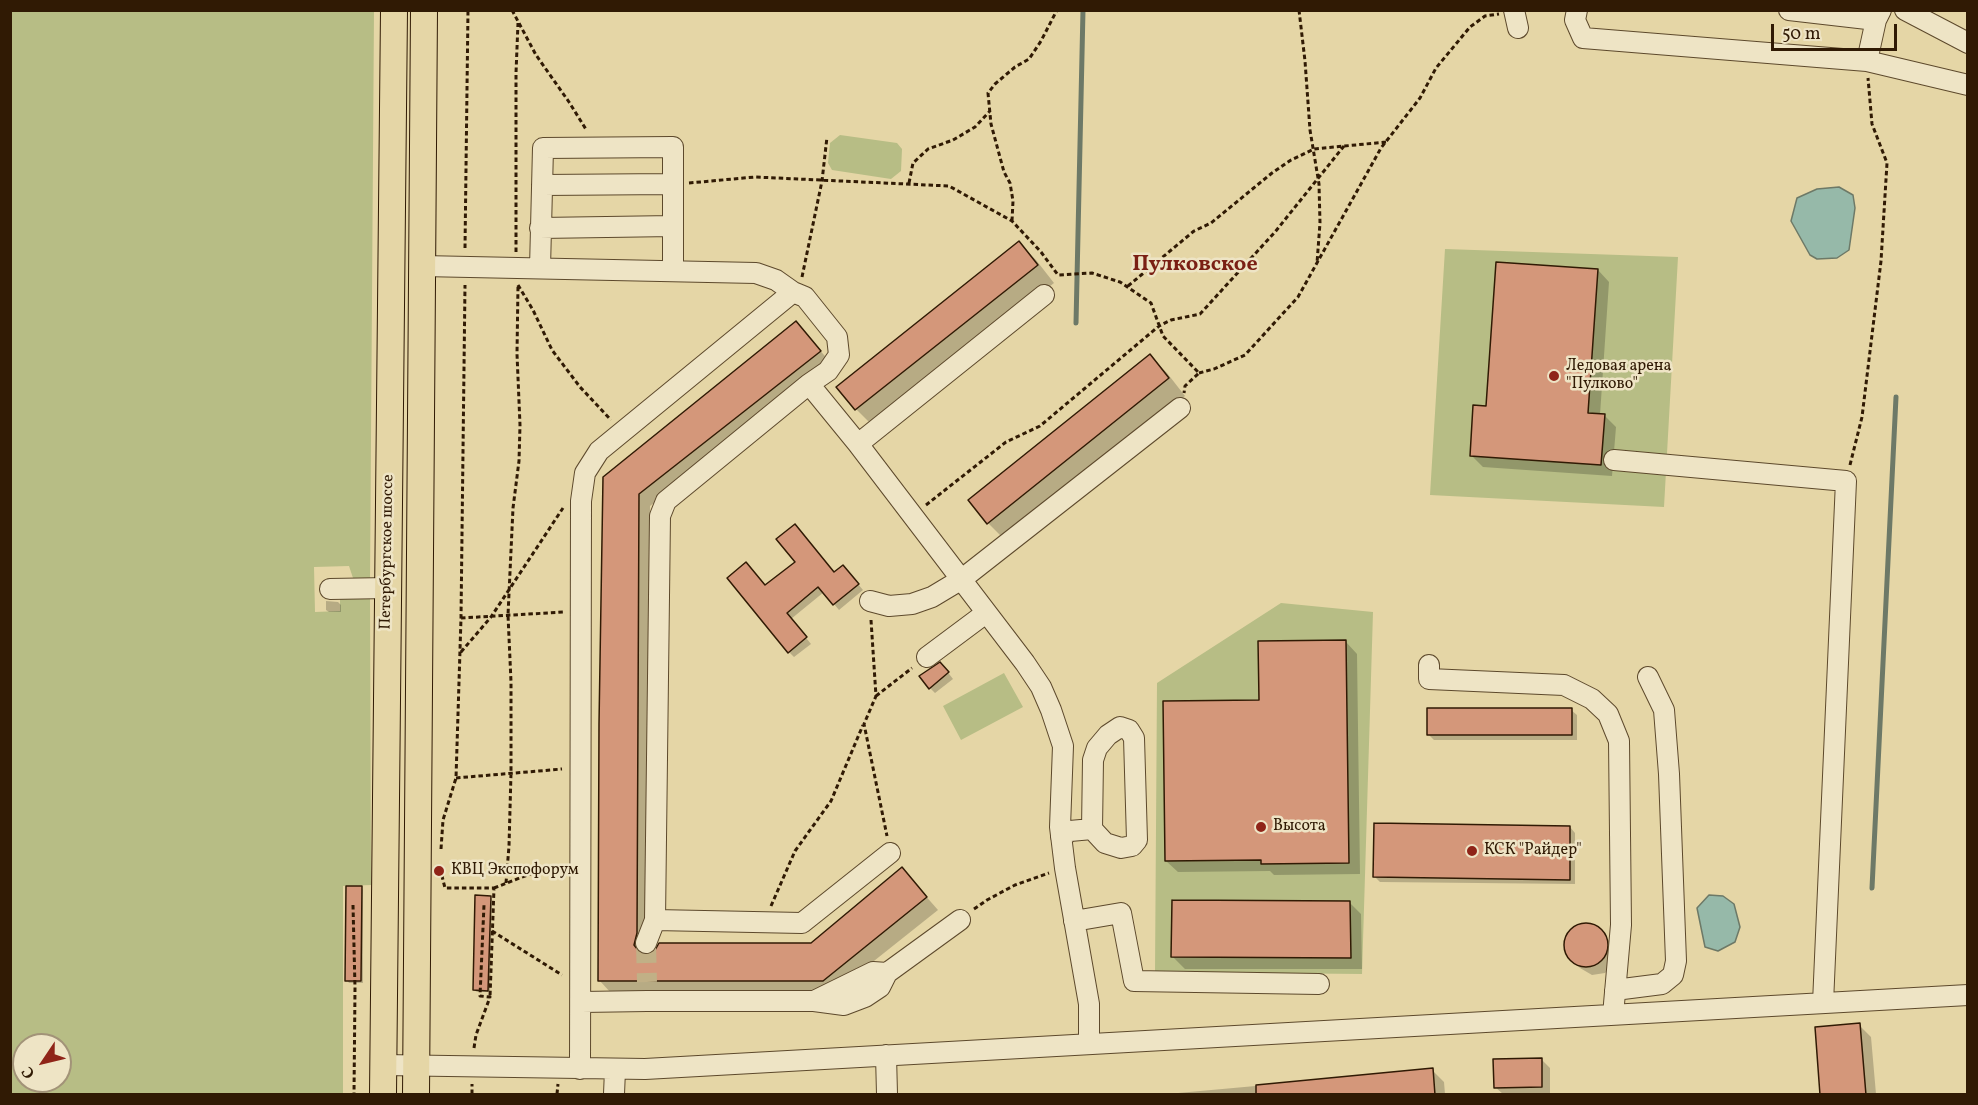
<!DOCTYPE html>
<html>
<head>
<meta charset="utf-8">
<style>
  body { margin:0 }
  #map { position:relative; width:1978px; height:1105px; overflow:hidden; background:#e5d6a6; font-family:Vollkorn,serif }
  canvas { display:block }
  .frame { position:absolute; inset:0; border:12px solid #301a04; pointer-events:none }
  .north { position:absolute; left:12px; top:1033px; width:60px; height:60px; box-sizing:border-box; background:#eee4c5; border:2px solid #a29378; border-radius:50%; rotate:235deg; font-size:16px; font-weight:700; line-height:24px; text-align:center; color:#301a04 }
  .north::after { content:''; display:block; margin:auto; width:21px; height:27px; background:#8f2418; clip-path:polygon(50% 0,100% 100%,50% 72%,0 100%) }
  .scale { position:absolute; left:1771px; top:24px; width:126px; height:27px; box-sizing:border-box; border:3px solid #301a04; border-top:0; padding-left:8px; font-size:18px; line-height:21px; white-space:nowrap; color:#301a04; -webkit-text-stroke:4px #eee4c5; paint-order:stroke }
</style>
</head>
<body>
<div id="map">
<canvas width="1978" height="1105"></canvas>
<div class="frame"></div>
<div class="north">С</div>
<div class="scale">50 m</div>
</div>
<script>
const c = document.querySelector('canvas').getContext('2d');
c.lineJoin = 'round';
function paint(path, color) { c.fillStyle = color; c.fill(path, 'evenodd'); }
const poly = rows => new Path2D(rows.map(r => 'M' + r).join(''));
function trace(path, color, width, dash) { c.strokeStyle = color; c.lineWidth = width; c.lineCap = dash ? 'butt' : 'round'; c.setLineDash(dash || []); c.stroke(path); }
function drawText(font, color, halo, rows, align = 'center') {
  c.font = font + ' Vollkorn,serif'; c.lineWidth = 5; c.setLineDash([]); c.textBaseline = 'middle'; c.strokeStyle = halo; c.fillStyle = color; for (const [text, x, y, turn = 0] of rows) {
    c.save(); c.translate(x, y); c.rotate((+turn || 0) * Math.PI / 180); c.textAlign = isNaN(turn) ? turn : align; if (halo) c.strokeText(text, 0, 0); c.fillText(text, 0, 0); c.restore();
  }
}
paint(poly([
  [10,11,374,11,370,581,354,581,349,566,314,567,315,612,340,611,340,597,370,597,371,885,343,886,343,1094,11,1094],
  [24,1045,60,1045,60,1081,24,1081],
  [840,135,897,143,902,149,901,171,891,179,832,170,828,163,830,143],
  [1445,249,1678,257,1664,507,1430,495],
  [1281,603,1373,612,1362,974,1155,972,1157,683],
  [1004,673,1023,707,961,740,943,706]
]), '#b7bd85');
const water = poly([
  [1839,187,1853,195,1855,208,1849,250,1837,258,1817,259,1810,255,1791,221,1797,198,1817,189,1839,187],
  [1709,895,1723,896,1734,904,1740,927,1735,942,1718,951,1705,947,1697,908,1709,895]
]);
paint(water, '#96b9a9');
trace(water, '#6d7967', 1.5);
paint(poly([
  [1019,243,1036,260,1054,283,873,426,856,409],
  [1598,270,1609,282,1600,415,1604,415,1616,427,1612,476,1483,467,1471,455,1487,407],
  [796,323,831,363,650,506,648,945,645,957,811,945,902,869,938,910,835,992,611,993,600,981,605,478],
  [1150,356,1167,373,1185,396,1005,540,988,523],
  [848,572,863,590,839,610,824,592,791,619,811,644,794,657,789,652,766,587],
  [326,601,338,602,341,605,341,612,329,612,326,610],
  [1346,642,1357,654,1360,874,1274,875,1270,871,1178,872,1166,861],
  [946,670,953,679,935,693,930,688],
  [1571,710,1577,715,1577,740,1434,740,1428,734],
  [1570,827,1575,833,1575,884,1380,882,1375,877],
  [361,888,363,890,363,983,349,983,347,980],
  [490,897,492,900,490,992,477,992,474,990],
  [1349,902,1361,914,1362,969,1185,969,1173,957],
  [1580,925,1594,926,1605,935,1609,946,1612,945,1610,940,1614,944,1614,964,1605,973,1592,975,1580,968,1571,959,1566,946,1567,940,1574,929],
  [1859,1025,1871,1037,1876,1094,1822,1094],
  [1541,1059,1550,1068,1550,1094,1503,1094,1495,1087],
  [1432,1070,1444,1082,1445,1094,1167,1094]
]), '#0003');
trace(poly([
  [1076,323,1083,10],
  [1872,888,1896,397]
]), '#6d7967', 5);
const building = poly([
  [1019,241,1038,265,855,410,836,387,1019,241],
  [1496,262,1598,269,1588,413,1605,414,1601,465,1470,456,1473,405,1486,406,1496,262],
  [796,321,821,351,639,494,637,933,634,945,641,954,647,955,654,952,659,943,811,943,902,867,927,897,823,981,598,981,599,724,603,477,796,321],
  [1150,354,1169,378,987,524,968,500,1150,354],
  [795,524,834,572,843,565,859,584,833,605,818,587,787,613,807,637,788,653,727,578,746,562,765,585,795,562,776,539,795,524],
  [1346,640,1349,863,1261,864,1261,860,1165,861,1163,701,1259,700,1258,641,1346,640],
  [940,662,949,672,929,689,919,676,940,662],
  [1427,708,1572,708,1572,735,1427,735,1427,708],
  [1374,823,1570,826,1570,880,1373,877,1374,823],
  [346,886,362,886,361,981,345,981,346,886],
  [475,895,491,896,488,991,473,990,475,895],
  [1172,900,1350,901,1351,958,1171,957,1172,900],
  '1564 945a22 22 0 1 1 44 0a22 22 0 1 1-44 0Z',
  [1860,1023,1866,1095,1820,1095,1815,1027,1860,1023],
  [1542,1058,1542,1087,1494,1088,1493,1059,1542,1058],
  [1433,1068,1435,1095,1256,1095,1256,1085,1433,1068]
]);
paint(building, '#d4977a');
trace(building, '#301a04', 1.5);
trace(poly([
  [646,943,647,982]
]), '#c1b086', 20, [20, 10]);
const minor = poly([
  [1514,10,1518,28],
  [1577,10,1575,20,1583,38,1867,61,1876,20],
  [1789,10,1876,20,1881,10],
  [1905,10,1968,43],
  [1867,61,1968,85],
  [542,185,672,184],
  [540,228,673,226],
  [422,266,756,273,776,280,793,292,805,297,837,337,839,355,828,371,809,384,666,501,660,516,655,920,802,923,890,853],
  [540,268,543,148,673,147,673,271],
  [809,384,858,444,1025,663,1041,687,1051,710,1063,746,1060,827,1065,868,1089,1004,1089,1044],
  [858,444,1044,295],
  [1614,460,1846,481,1823,1003],
  [330,589,388,588],
  [870,601,889,606,912,604,932,597,962,579,1180,408],
  [927,657,986,613],
  [1429,665,1429,679,1564,685,1592,699,1608,714,1619,741,1621,925,1613,1015],
  [1061,837,1070,831,1092,829,1105,843,1121,848,1132,846,1137,840,1134,738,1129,730,1120,727,1108,735,1097,748,1093,760,1092,829],
  [1074,921,1121,913,1134,981,1319,984],
  [646,943,655,920],
  [1615,990,1662,984,1673,975,1676,961,1669,774,1664,710,1648,677],
  [814,1001,873,972,887,973,960,920],
  [582,1002,647,1001,814,1001,844,1005,865,997,880,987,887,973],
  [886,1055,887,1094],
  [383,1065,645,1069,1968,995],
  [580,1069,581,501,585,473,599,451,793,292],
  [614,1094,615,1070]
]);
const major = poly([
  [383,1094,394,10],
  [416,1094,424,10]
]);
trace(minor, '#5d492c', 22);
trace(major, '#301a04', 28);
trace(poly([
  [512,10,536,55,569,102,587,131],
  [1299,10,1305,61,1310,130,1319,184,1320,223,1317,263],
  [689,183,755,177,949,186,1012,221,1041,252,1058,275,1092,273,1120,282,1151,303,1163,336,1199,373,1185,386,1184,393],
  [909,183,913,163,928,149,953,140,975,127,990,111],
  [1012,221,1013,201,1010,183,1004,172,991,124,988,93,995,84,1015,67,1029,59,1041,41,1057,10],
  [465,248,468,10],
  [516,252,516,73,518,23],
  [802,277,822,181,827,137],
  [518,285,533,310,552,350,580,387,611,420],
  [1128,286,1194,231,1211,223,1272,173,1291,160,1314,149,1386,142],
  [1199,373,1214,369,1245,355,1298,297,1381,148,1420,98,1436,68,1470,27,1485,16,1499,14],
  [1850,465,1862,417,1881,261,1887,163,1872,124,1868,78],
  [926,505,1006,442,1040,426,1159,326,1171,320,1200,314,1275,232,1344,146],
  [461,618,564,612],
  [871,620,876,696,864,724,887,836],
  [461,652,491,617,563,508],
  [876,696,912,668],
  [456,778,562,769],
  [441,849,443,820,456,778,461,618,465,285],
  [440,868,445,888,494,888,490,997],
  [506,883,509,846,511,773,511,682,508,615,513,508,519,461,520,425,517,354,518,286],
  [494,888,530,874,563,867],
  [353,905,355,988,354,1094],
  [771,906,795,851,831,801,863,725],
  [974,909,987,900,1015,885,1049,873],
  [492,931,562,975],
  [474,1048,476,1035,490,997,480,996,484,905],
  [472,1094,472,1084],
  [557,1094,558,1084]
]), '#301a04', 3, [4.5, 3]);
trace(minor, '#eee4c5', 20);
trace(major, '#e5d6a6', 26);
for (const [x, y, r, color] of [
  [1554,376,6,"#8f2418"],
  [1261,827,6,"#8f2418"],
  [1472,851,6,"#8f2418"],
  [439,871,6,"#8f2418"]
]) { const dot = new Path2D(); dot.arc(x, y, r, 0, 2 * Math.PI); c.fillStyle = color; c.fill(dot); trace(dot, '#eee4c5', 2); }
drawText('16px', '#301a04', '#eee4c5', [
  ["Ледовая арена",1566,367],
  ["\"Пулково\"",1566,385],
  ["Высота",1273,827],
  ["КСК \"Райдер\"",1484,851],
  ["КВЦ Экспофорум",451,871]
], 'left');
drawText('16px', '#301a04', '#eee4c5', [
  ["Петербургское шоссе",388,552,-89]
]);
drawText('bold 22px', '#7a1f14', '#eee4c5', [
  ["Пулковское",1195,266]
]);
</script>
</body>
</html>
